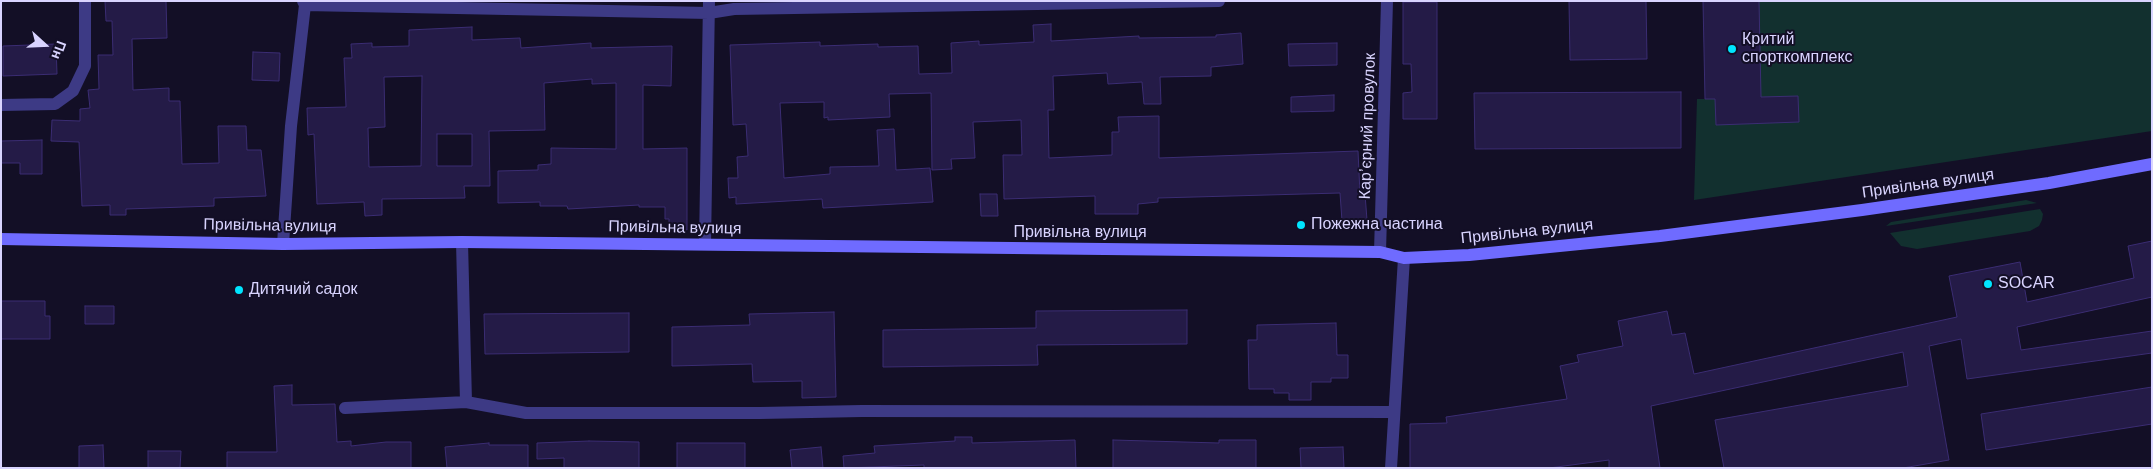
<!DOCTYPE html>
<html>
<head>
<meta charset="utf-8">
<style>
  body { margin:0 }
  #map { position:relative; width:2153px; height:469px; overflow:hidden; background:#130f26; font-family:Arial,sans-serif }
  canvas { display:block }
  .frame { position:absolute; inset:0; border:2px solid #d9d4ff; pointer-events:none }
  .north { position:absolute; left:20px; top:20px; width:50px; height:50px; -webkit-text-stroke:4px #130f26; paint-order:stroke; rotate:110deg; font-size:14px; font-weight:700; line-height:20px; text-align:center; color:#d9d4ff }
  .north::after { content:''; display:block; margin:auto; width:18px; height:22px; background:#d9d4ff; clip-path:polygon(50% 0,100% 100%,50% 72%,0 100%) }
</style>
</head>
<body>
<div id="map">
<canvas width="2153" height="469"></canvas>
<div class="frame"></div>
<div class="north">Пн</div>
</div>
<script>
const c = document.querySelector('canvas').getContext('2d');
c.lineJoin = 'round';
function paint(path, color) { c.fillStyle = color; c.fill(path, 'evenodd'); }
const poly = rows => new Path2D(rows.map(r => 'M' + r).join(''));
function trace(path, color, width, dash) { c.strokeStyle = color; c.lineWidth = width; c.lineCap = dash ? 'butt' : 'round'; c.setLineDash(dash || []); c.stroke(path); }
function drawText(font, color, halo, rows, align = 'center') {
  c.font = font + ' Arial,sans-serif'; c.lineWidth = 4; c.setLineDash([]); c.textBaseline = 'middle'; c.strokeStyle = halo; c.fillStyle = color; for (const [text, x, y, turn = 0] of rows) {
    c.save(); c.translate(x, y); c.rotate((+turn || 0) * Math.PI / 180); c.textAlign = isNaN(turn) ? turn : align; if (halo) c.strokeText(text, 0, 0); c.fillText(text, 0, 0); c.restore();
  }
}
paint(poly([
  [1703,1,2152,1,2152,131,1694,200,1697,99,1705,99],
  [2026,200,2037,203,1886,226,1891,222],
  [2040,209,2043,214,2042,220,2039,226,2030,231,1917,249,1901,246,1890,233]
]), '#12302f');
const building = poly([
  [105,1,166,1,167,38,132,39,133,90,169,88,169,101,180,101,182,164,219,163,218,126,246,126,247,150,261,150,266,196,214,198,214,206,126,209,126,215,110,215,110,205,82,206,79,142,51,141,52,120,80,121,80,109,90,108,88,90,99,89,98,55,113,55,112,21,106,21,105,1],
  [1569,1,1646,1,1647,59,1570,60,1569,1],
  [1703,1,1759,1,1761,97,1798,96,1799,122,1716,125,1715,99,1705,99,1703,1],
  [1403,2,1437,2,1437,119,1403,119,1403,93,1412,92,1411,64,1403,64,1403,2],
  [1051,24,1051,41,1139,36,1139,38,1216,37,1216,35,1241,33,1243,64,1211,67,1211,76,1160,77,1161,104,1144,104,1142,82,1108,84,1107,73,1053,76,1054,110,1048,110,1049,158,1112,155,1112,132,1119,132,1118,117,1159,116,1159,158,1358,151,1360,194,1365,194,1367,220,1342,221,1340,193,1158,198,1158,202,1138,204,1138,214,1095,214,1095,196,1004,199,1003,155,1022,155,1021,120,973,122,975,158,951,159,952,169,932,170,931,93,889,94,890,117,828,120,828,117,824,118,824,102,780,103,784,178,830,174,830,167,879,166,877,130,894,129,896,170,930,168,933,202,823,208,822,199,736,204,736,197,729,198,728,178,738,178,737,157,748,156,746,124,733,125,730,45,820,42,820,46,878,44,878,47,918,46,919,74,952,73,951,43,979,41,979,45,1034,42,1033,25,1051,24],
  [472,27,472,40,520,38,521,48,591,43,591,48,672,46,671,86,643,85,643,149,687,148,687,230,669,230,669,219,665,219,665,207,639,207,639,205,568,209,567,206,540,206,540,202,498,203,498,171,538,170,538,165,551,164,551,148,616,149,616,83,592,84,592,79,544,83,545,130,489,131,490,186,464,186,465,198,382,199,382,215,365,216,364,202,317,204,314,134,308,135,307,108,346,107,344,58,352,58,351,44,372,43,372,47,409,46,409,30,472,27],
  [422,76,421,166,369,167,368,128,385,127,384,77,422,76],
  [437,134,472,134,472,166,437,166,437,134],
  [1337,43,1337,65,1289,66,1288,44,1337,43],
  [56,44,57,74,3,76,3,46,56,44],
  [253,52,280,53,279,81,252,80,253,52],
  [1681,92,1681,148,1475,149,1474,93,1681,92],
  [1334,95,1334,111,1291,112,1291,97,1334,95],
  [42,140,42,174,20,174,20,163,1,163,1,141,42,140],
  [980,194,997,194,998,216,981,216,980,194],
  [2152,241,2152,297,2017,327,2021,350,2152,331,2152,353,1967,379,1961,339,1929,346,1949,460,1903,468,1724,468,1715,420,1908,386,1903,352,1651,406,1660,468,1609,468,1609,460,1549,468,1410,468,1410,424,1447,423,1446,417,1567,399,1560,366,1579,362,1577,355,1623,346,1618,321,1667,311,1672,335,1685,333,1694,374,1957,317,1949,276,2020,262,2027,302,2134,278,2128,246,2152,241],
  [1,301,45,301,45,316,50,316,50,339,1,339,1,301],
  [85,306,114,306,114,324,85,324,85,306],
  [1187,310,1187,344,1037,345,1038,365,883,367,883,330,1036,328,1036,311,1187,310],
  [834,312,836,397,802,398,802,381,753,382,752,364,672,366,672,327,750,325,749,314,834,312],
  [629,313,629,352,485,354,484,314,629,313],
  [1336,323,1337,355,1348,355,1348,378,1331,378,1331,382,1311,382,1311,400,1289,400,1289,393,1274,393,1274,389,1249,389,1248,340,1257,340,1257,325,1336,323],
  [292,385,292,405,335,404,337,442,351,441,351,446,386,442,411,442,411,468,227,468,227,452,277,452,274,386,292,385],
  [2152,387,2152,424,1986,450,1981,414,2152,387],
  [955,437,972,437,972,443,1075,440,1076,468,924,468,924,465,844,468,843,456,875,453,874,446,955,441,955,437],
  [1113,440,1219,443,1219,440,1256,440,1256,468,1113,468,1113,440],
  [589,441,639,442,639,468,564,468,564,458,537,459,537,443,589,441],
  [489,443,489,445,528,445,528,468,447,468,445,447,489,443],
  [677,443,745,443,745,468,677,468,677,443],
  [103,445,104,468,79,468,79,446,103,445],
  [821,447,823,468,792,468,790,450,821,447],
  [1343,447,1344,468,1301,468,1300,448,1343,447],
  [148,451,181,451,180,468,148,468,148,451]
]);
paint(building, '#241b47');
trace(building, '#3b2d73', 1);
trace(poly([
  [305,5,709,13,734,9,1219,1],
  [1,105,55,104,73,91,85,66,85,1],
  [462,242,466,402,526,413,760,413,862,411,1393,412],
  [283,244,291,126,305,5,303,1],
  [705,244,709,1],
  [1380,252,1387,1],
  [345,408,466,402],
  [1391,468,1404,258]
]), '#3d3a85', 12);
trace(poly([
  [1,239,283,244,462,242,1380,252,1404,258,1469,255,1660,236,1862,210,2049,183,2152,164]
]), '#6f6bff', 12);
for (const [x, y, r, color] of [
  [1732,49,5,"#00e5ff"],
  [1301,225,5,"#00e5ff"],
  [1988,284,5,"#00e5ff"],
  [239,290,5,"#00e5ff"]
]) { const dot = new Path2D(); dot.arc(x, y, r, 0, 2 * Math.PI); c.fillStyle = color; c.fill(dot); trace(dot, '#130f26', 2); }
drawText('16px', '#d9d4ff', '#130f26', [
  ["Критий",1742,40],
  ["спорткомплекс",1742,58],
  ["Пожежна частина",1311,225],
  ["SOCAR",1998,284],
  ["Дитячий садок",249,290]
], 'left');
drawText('16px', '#d9d4ff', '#130f26', [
  ["Карʼєрний провулок",1368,126,-88],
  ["Привільна вулиця",1928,184,-8],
  ["Привільна вулиця",270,226,1],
  ["Привільна вулиця",675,228,1],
  ["Привільна вулиця",1527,232,-6],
  ["Привільна вулиця",1080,233]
]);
</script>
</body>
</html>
